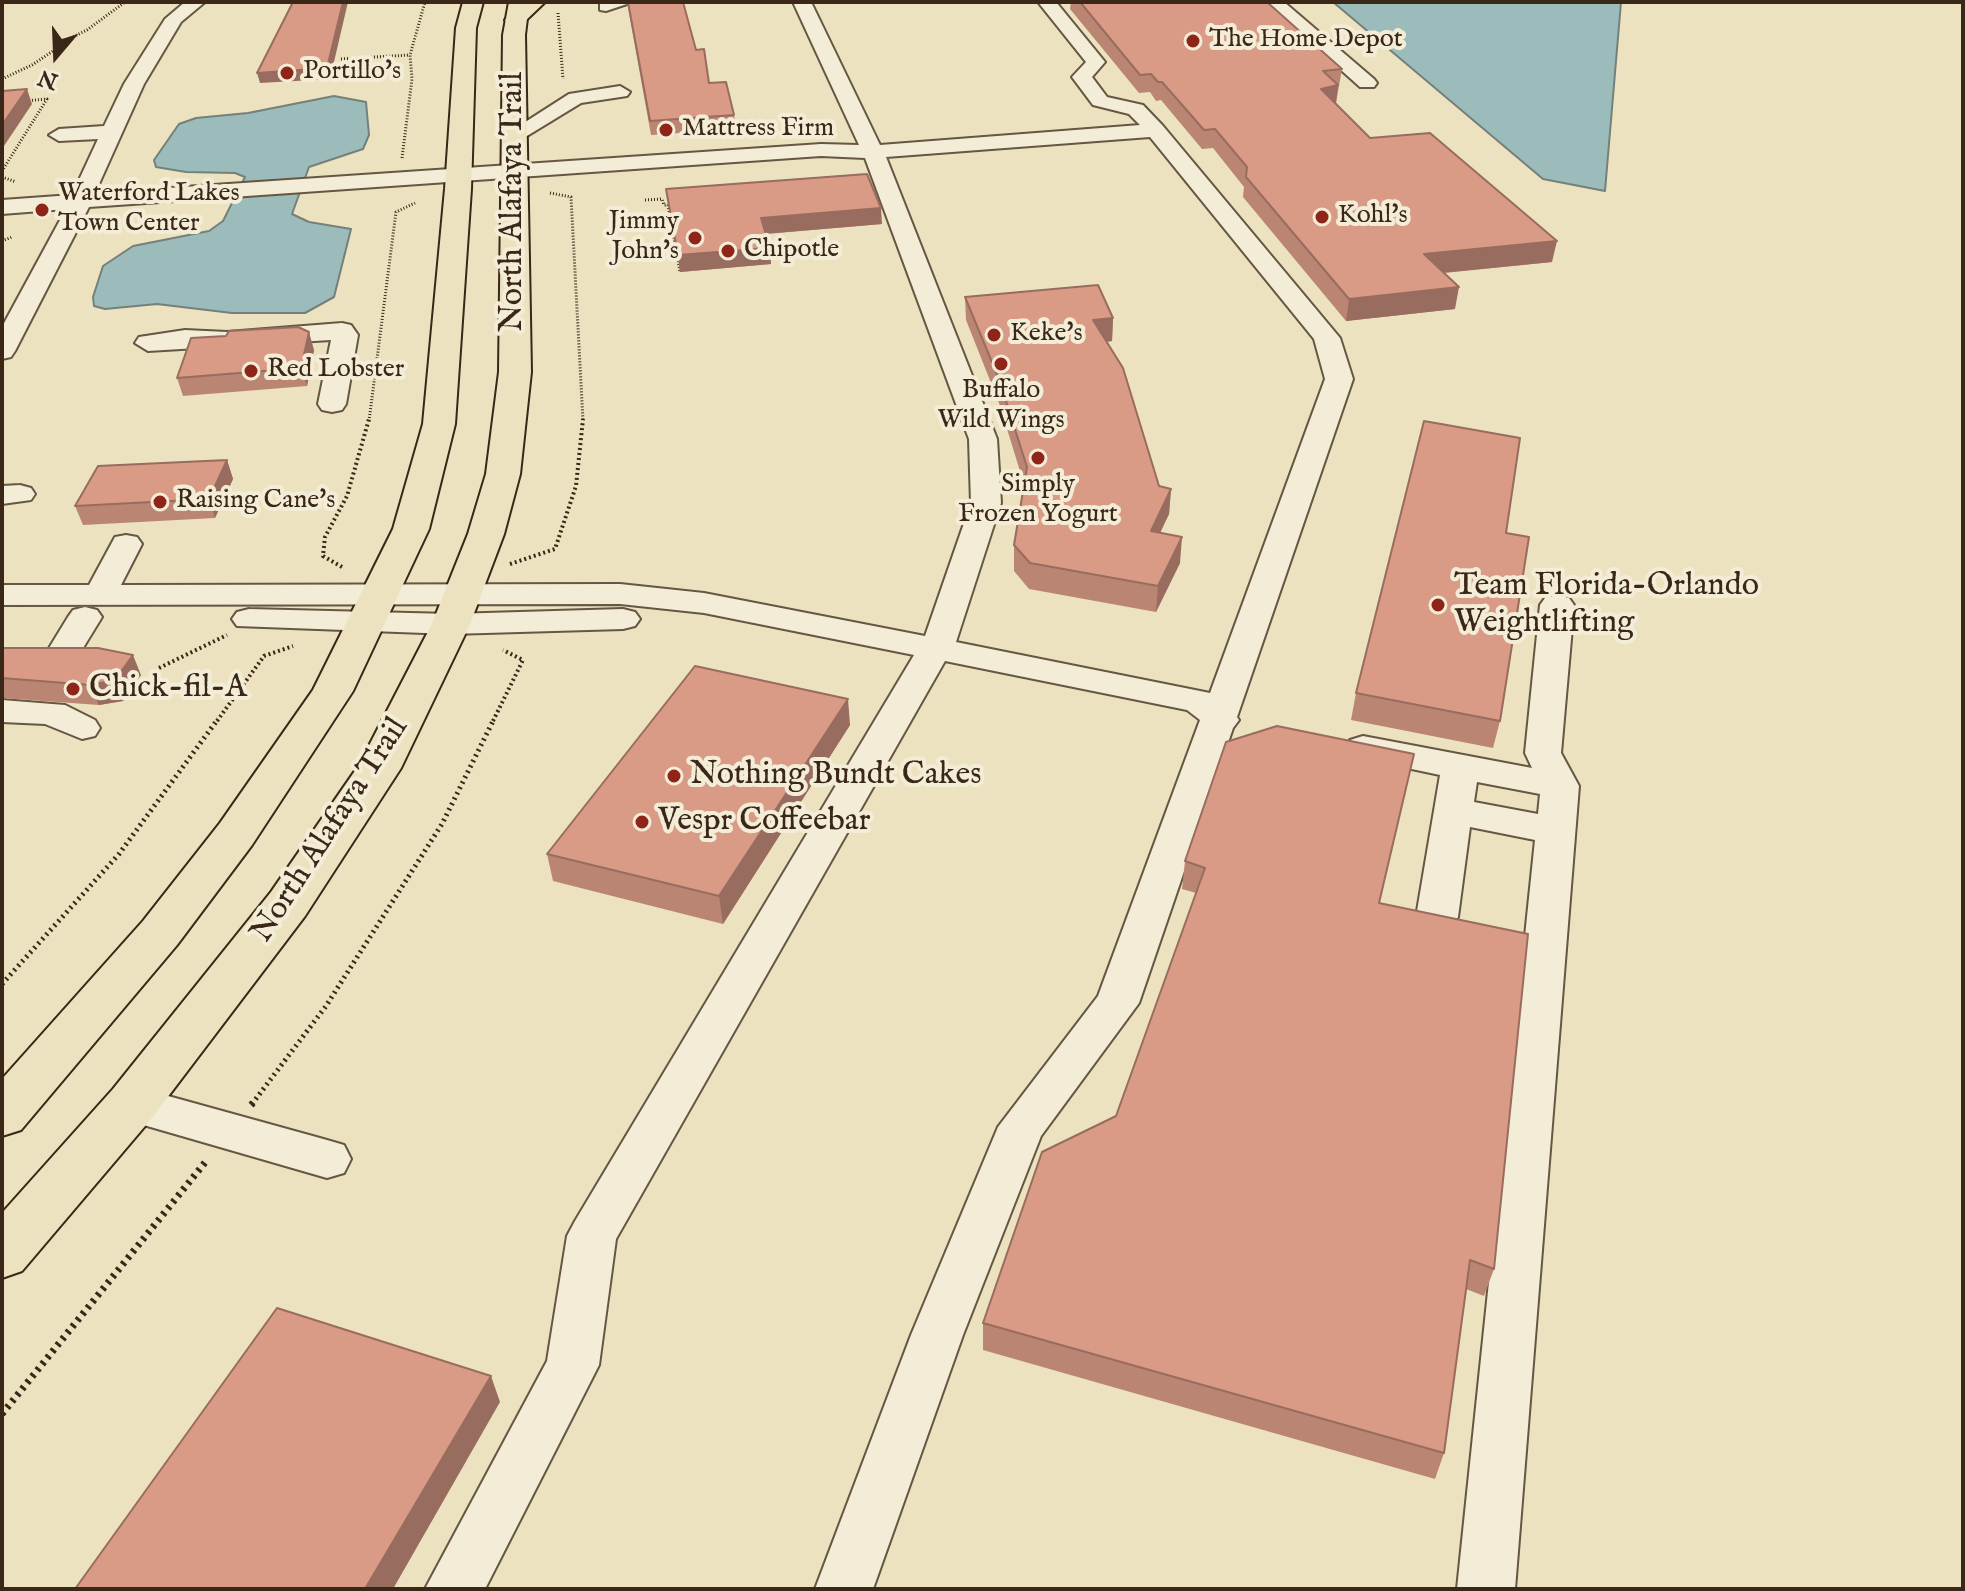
<!DOCTYPE html>
<html>
<head>
<meta charset="utf-8">
<style>
  body { margin:0 }
  #map { position:relative; width:1965px; height:1591px; overflow:hidden; background:#ece2c0; font-family:"IM FELL English",serif }
  canvas { display:block }
  .frame { position:absolute; inset:0; border:4px solid #3a2718; pointer-events:none }
  .north { position:absolute; left:16px; top:16px; width:80px; height:80px; -webkit-text-stroke:6px #f3ecd6; paint-order:stroke; rotate:199deg; font-size:22px; font-weight:700; line-height:32px; text-align:center; color:#3a2718 }
  .north::after { content:''; display:block; margin:auto; width:28px; height:36px; background:#3a2718; clip-path:polygon(50% 0,100% 100%,50% 72%,0 100%) }
</style>
</head>
<body>
<div id="map">
<canvas width="1965" height="1591"></canvas>
<div class="frame"></div>
<div class="north">N</div>
</div>
<script>
const c = document.querySelector('canvas').getContext('2d');
c.lineJoin = 'round';
function paint(path, color) { c.fillStyle = color; c.fill(path, 'evenodd'); }
const poly = rows => new Path2D(rows.map(r => 'M' + r).join(''));
function trace(path, color, width, dash) { c.strokeStyle = color; c.lineWidth = width; c.lineCap = dash ? 'butt' : 'round'; c.setLineDash(dash || []); c.stroke(path); }
function drawText(font, color, halo, rows, align = 'center') {
  c.font = font + ' "IM FELL English",serif'; c.lineWidth = 8; c.setLineDash([]); c.textBaseline = 'middle'; c.strokeStyle = halo; c.fillStyle = color; for (const [text, x, y, turn = 0] of rows) {
    c.save(); c.translate(x, y); c.rotate((+turn || 0) * Math.PI / 180); c.textAlign = isNaN(turn) ? turn : align; if (halo) c.strokeText(text, 0, 0); c.fillText(text, 0, 0); c.restore();
  }
}
const water = poly([
  [1333,2,1621,2,1605,191,1543,179,1333,2],
  [334,96,366,102,369,135,363,149,309,167,292,214,309,222,351,229,334,297,305,313,232,313,157,304,105,309,94,306,93,297,103,266,133,246,209,231,223,221,245,177,235,173,186,172,156,167,154,160,179,124,196,118,248,113,334,96]
]);
paint(water, '#9bbcbb');
trace(water, '#74807a', 2);
const minor = poly([
  [185,2,205,2,181,22,144,84,95,193,821,144,859,145,793,2,811,2,880,145,1140,125,1129,114,1093,105,1072,77,1086,62,1038,2,1056,2,1105,62,1092,77,1107,97,1143,105,1163,126,1340,338,1353,379,1237,717,1239,720,1233,728,1139,1003,1041,1136,963,1335,873,1589,815,1589,911,1335,998,1127,1098,996,1200,720,1187,710,945,661,616,1239,599,1365,485,1589,425,1589,547,1361,567,1236,575,1221,914,655,704,613,620,604,2,605,2,585,89,585,115,537,126,535,137,537,142,544,121,585,620,584,704,593,925,636,971,503,969,439,865,158,821,156,89,207,15,351,11,357,2,359,2,327,66,209,2,214,2,200,72,195,98,139,59,141,49,135,59,129,104,126,124,84,165,19,185,2],
  [1150,137,1314,339,1325,379,1210,693,956,642,1001,503,997,439,886,157,1150,137],
  [600,2,633,2,606,11,600,10,600,2],
  [1265,2,1284,2,1374,79,1377,83,1374,87,1360,87,1265,2],
  [620,86,630,92,627,96,581,103,522,139,508,139,505,135,569,94,620,86],
  [342,323,351,325,358,335,346,404,342,410,332,412,322,410,318,404,331,340,148,351,135,343,139,337,185,330,227,332,342,323],
  [20,485,31,488,35,494,31,500,2,504,2,486,20,485],
  [1557,595,1569,598,1574,605,1561,753,1579,786,1515,1589,1457,1589,1535,840,1470,827,1458,917,1452,927,1437,932,1422,927,1416,917,1440,775,1350,756,1345,748,1350,740,1363,736,1532,768,1525,753,1540,605,1545,598,1557,595],
  [1477,782,1540,794,1538,814,1474,802,1477,782],
  [85,607,97,610,102,617,80,653,75,660,63,663,51,660,46,653,68,617,73,610,85,607],
  [249,609,451,614,623,609,635,612,640,619,635,626,623,629,451,634,237,626,232,619,237,612,249,609],
  [2,700,65,705,95,720,100,728,95,736,82,739,45,724,2,722,2,700],
  [132,1086,327,1140,344,1145,351,1159,344,1173,327,1178,116,1117,109,1104,116,1091,132,1086]
]);
const major = poly([
  [463,2,483,2,476,28,471,189,455,424,429,529,353,691,252,845,177,945,21,1130,2,1136,2,1079,143,921,220,823,313,690,393,529,423,424,445,189,456,28,463,2],
  [509,2,529,2,525,35,531,372,520,474,504,534,470,624,401,768,305,916,151,1119,22,1271,2,1278,2,1213,113,1089,271,892,359,765,432,624,468,534,486,474,499,372,503,35,509,2]
]);
const highway = poly([
  [523,2,545,2,522,24,508,24,505,20,523,2]
]);
trace(minor, '#665642', 4);
trace(major, '#3a2718', 4);
trace(highway, '#3a2718', 4);
trace(poly([
  [558,13,563,79],
  [341,59,410,55],
  [2,79,32,65,56,49,54,46,87,30,125,2],
  [402,158,412,79,410,55,425,2],
  [2,171,47,99,25,101],
  [2,177,16,182],
  [550,193,571,197,583,421],
  [645,200,662,199,664,205,668,205],
  [671,205,668,205,680,272],
  [2,241,12,237],
  [369,421,396,212,415,203]
]), '#3a2718', 3, [1, 2]);
trace(poly([
  [510,564,555,549,576,486,583,419],
  [342,567,323,556,325,537,347,496,369,419],
  [159,668,227,635],
  [217,721,264,656,293,646],
  [493,721,523,660,503,650]
]), '#3a2718', 4, [2, 3]);
trace(poly([
  [2,984,119,854,218,719],
  [252,1104,326,1006,442,824,494,719]
]), '#3a2718', 5, [2, 4]);
trace(poly([
  [251,1105,254,1102],
  [2,1414,207,1160]
]), '#3a2718', 7, [3, 5]);
paint(minor, '#f3ecd6');
paint(major, '#ece2c0');
paint(highway, '#ece2c0');
paint(poly([
  [627,2,696,50,709,83,734,115,736,129,651,135],
  [1071,2,1267,2,1342,69,1336,103,1370,138,1552,262,1444,273,1455,309,1346,321,1243,197,1244,187,1213,148,1202,149,1161,100,1156,101,1150,92,1139,93,1070,9],
  [666,189,882,224,766,234,770,248,771,264,680,272],
  [965,297,1113,318,1112,341,1107,342,1159,486,1171,489,1169,514,1160,533,1180,563,1156,612,1029,589,1014,571,1014,545,1024,484,999,403,966,320],
  [314,350,307,386,183,396,177,378],
  [227,460,233,479,215,518,83,525,75,506],
  [2,648,141,675,123,701,99,705,2,698],
  [1356,693,1500,721,1493,748,1351,720],
  [850,725,723,924,553,881,547,854],
  [1185,861,1380,903,1494,1269,1484,1296,1466,1289,1444,1453,1435,1479,983,1350,983,1323,1116,1116,1196,893,1182,889]
]), '#bb8573');
paint(poly([
  [343,2,348,2,330,79,260,83,257,73],
  [1338,85,1336,103,1321,89],
  [27,89,32,104,2,149,2,125],
  [881,208,882,224,763,234,761,218],
  [1557,241,1552,262,1420,275,1424,254],
  [770,248,771,264,680,272,678,255],
  [1459,287,1455,309,1346,321,1349,299],
  [1113,318,1112,341,1092,343,1093,320],
  [309,332,314,350,307,386,301,368],
  [227,460,233,479,215,518,209,499],
  [1171,489,1169,514,1149,556,1151,531],
  [1182,537,1180,563,1156,612,1158,586],
  [133,655,141,675,123,701,99,705,90,685],
  [848,699,850,725,723,924,719,896],
  [491,1376,500,1402,393,1589,365,1589]
]), '#986c5e');
const building = poly([
  [293,2,343,2,327,68,257,73,293,2],
  [628,2,683,2,696,50,704,49,709,83,726,82,734,115,650,121,628,2],
  [1080,2,1267,2,1342,69,1323,71,1338,85,1321,89,1370,138,1430,133,1557,241,1424,254,1459,287,1349,299,1246,177,1247,167,1215,129,1204,130,1162,82,1158,82,1151,74,1140,75,1080,2],
  [27,89,2,125,2,91,27,89],
  [867,174,881,208,761,218,770,248,678,255,666,189,867,174],
  [1098,285,1113,318,1093,320,1123,368,1159,486,1171,489,1151,531,1182,537,1158,586,1030,563,1014,545,1027,467,999,379,965,297,1098,285],
  [298,327,309,332,301,368,177,378,191,338,226,336,229,331,298,327],
  [1424,421,1520,438,1506,533,1529,537,1500,721,1356,693,1424,421],
  [227,460,209,499,75,506,98,466,227,460],
  [2,648,98,648,133,655,115,680,90,685,2,678,2,648],
  [695,666,848,699,719,896,547,854,695,666],
  [1277,726,1414,754,1379,903,1528,934,1494,1269,1470,1260,1444,1453,983,1323,1042,1152,1116,1116,1205,868,1185,861,1226,742,1277,726],
  [277,1308,491,1376,365,1589,75,1589,277,1308]
]);
paint(building, '#d99b86');
trace(building, '#986c5e', 2);
for (const [x, y, r, color] of [
  [1193,41,8,"#8f2418"],
  [287,73,8,"#8f2418"],
  [666,130,8,"#8f2418"],
  [42,210,8,"#8f2418"],
  [1322,217,8,"#8f2418"],
  [695,238,8,"#8f2418"],
  [728,251,8,"#8f2418"],
  [994,335,8,"#8f2418"],
  [1001,364,8,"#8f2418"],
  [251,371,8,"#8f2418"],
  [1038,458,8,"#8f2418"],
  [160,502,8,"#8f2418"],
  [1438,605,8,"#8f2418"],
  [73,689,8,"#8f2418"],
  [674,776,8,"#8f2418"],
  [642,822,8,"#8f2418"]
]) { const dot = new Path2D(); dot.arc(x, y, r, 0, 2 * Math.PI); c.fillStyle = color; c.fill(dot); trace(dot, '#f3ecd6', 3); }
drawText('26px', '#3a2718', '#f3ecd6', [
  ["The Home Depot",1209,41],
  ["Portillo's",303,73],
  ["Mattress Firm",682,130],
  ["Waterford Lakes",58,195],
  ["Town Center",58,225],
  ["Kohl's",1338,217],
  ["Jimmy",679,223,"right"],
  ["John's",679,253,"right"],
  ["Chipotle",744,251],
  ["Keke's",1010,335],
  ["Red Lobster",267,371],
  ["Buffalo",1001,392,"center"],
  ["Wild Wings",1001,422,"center"],
  ["Simply",1038,486,"center"],
  ["Frozen Yogurt",1038,516,"center"],
  ["Raising Cane's",176,502]
], 'left');
drawText('32px', '#3a2718', '#f3ecd6', [
  ["North Alafaya Trail",514,202,-90],
  ["North Alafaya Trail",331,831,-57]
]);
drawText('32px', '#3a2718', '#f3ecd6', [
  ["Team Florida-Orlando",1454,587],
  ["Weightlifting",1454,624],
  ["Chick-fil-A",89,689],
  ["Nothing Bundt Cakes",690,776],
  ["Vespr Coffeebar",658,822]
], 'left');
</script>
</body>
</html>
